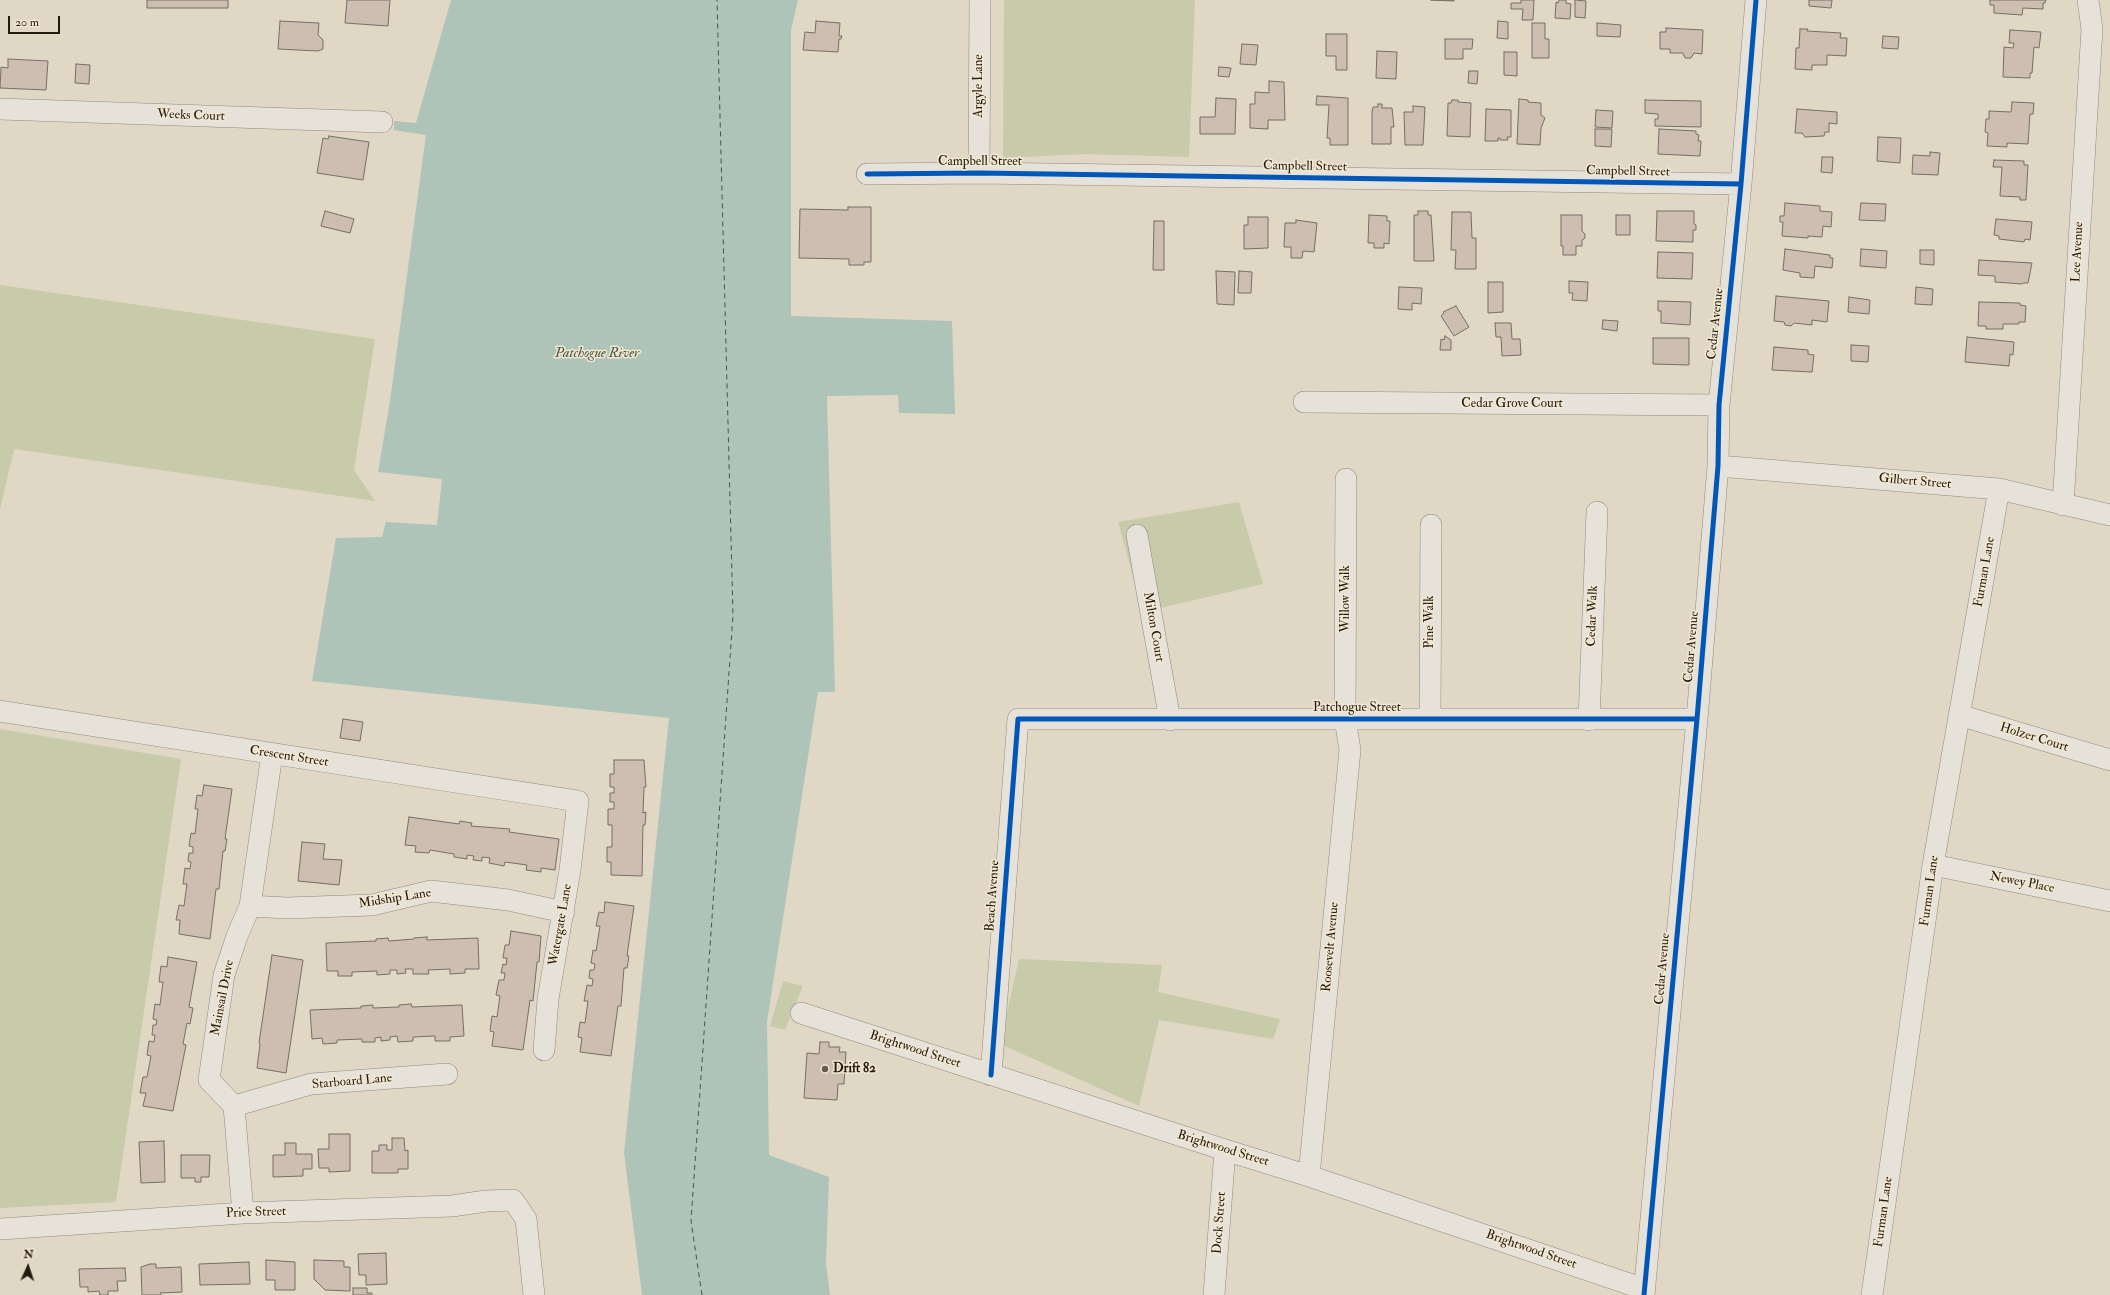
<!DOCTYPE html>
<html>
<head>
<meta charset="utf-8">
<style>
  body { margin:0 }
  #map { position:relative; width:2110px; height:1295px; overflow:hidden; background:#e0d8c5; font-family:"IM FELL Double Pica",serif }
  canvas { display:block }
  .north { position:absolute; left:8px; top:1247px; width:40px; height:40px; -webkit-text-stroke:3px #f2e8d2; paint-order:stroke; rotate:3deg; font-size:11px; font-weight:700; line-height:16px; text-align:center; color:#23190f }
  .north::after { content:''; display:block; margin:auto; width:14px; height:18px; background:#23190f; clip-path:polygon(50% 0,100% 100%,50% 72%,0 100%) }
  .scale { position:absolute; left:8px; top:16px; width:52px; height:18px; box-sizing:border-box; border:2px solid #23190f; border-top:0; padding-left:5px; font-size:12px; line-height:14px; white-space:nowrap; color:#23190f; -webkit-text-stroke:3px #f2e8d2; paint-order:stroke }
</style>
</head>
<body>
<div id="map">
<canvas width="2110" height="1295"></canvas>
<div class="north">N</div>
<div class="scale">20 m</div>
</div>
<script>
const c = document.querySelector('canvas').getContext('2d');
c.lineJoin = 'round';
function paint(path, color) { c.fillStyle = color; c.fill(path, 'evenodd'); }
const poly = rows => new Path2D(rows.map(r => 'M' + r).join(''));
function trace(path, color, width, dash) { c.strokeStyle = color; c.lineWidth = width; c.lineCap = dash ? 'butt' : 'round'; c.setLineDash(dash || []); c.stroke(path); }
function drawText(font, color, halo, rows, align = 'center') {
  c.font = font + ' "IM FELL Double Pica",serif'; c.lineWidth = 3; c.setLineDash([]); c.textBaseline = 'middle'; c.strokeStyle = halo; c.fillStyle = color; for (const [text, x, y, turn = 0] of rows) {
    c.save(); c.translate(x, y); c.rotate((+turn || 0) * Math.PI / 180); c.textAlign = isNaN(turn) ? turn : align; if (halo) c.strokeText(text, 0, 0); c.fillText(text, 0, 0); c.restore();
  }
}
paint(poly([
  [1004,0,1195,0,1189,157,1085,154,1003,158],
  [0,285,375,339,354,470,375,501,14,449,0,510],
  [1239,502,1263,584,1143,612,1118,522],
  [0,729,181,759,116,1202,0,1208],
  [1019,959,1162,965,1158,992,1280,1019,1273,1039,1159,1020,1139,1106,1000,1044],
  [783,981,803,986,785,1030,770,1026]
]), '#c7cbaa');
paint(poly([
  [451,0,798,0,791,31,791,316,952,321,955,414,899,413,898,395,827,396,835,692,818,692,767,1022,769,1155,829,1177,826,1263,830,1295,642,1295,624,1153,669,718,312,681,336,538,382,537,386,522,437,525,442,479,378,472,390,401,426,135,394,130,394,121,416,123]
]), '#aec4b8');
trace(poly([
  [702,1295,691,1221,733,615,717,0]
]), '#4c5248', 1, [5, 4]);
const building = poly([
  [147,0,228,0,228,8,147,8,147,0],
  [347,0,390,0,388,26,345,23,347,0],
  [1431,0,1454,0,1454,1,1431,0],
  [1521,0,1534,0,1533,20,1522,20,1523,9,1511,9,1511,3,1521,3,1521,0],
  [1559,0,1566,0,1566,3,1571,4,1570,19,1555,18,1556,2,1558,3,1559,0],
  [1575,0,1586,1,1585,18,1575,17,1575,0],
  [1809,0,1832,0,1831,8,1809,6,1809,0],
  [1990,0,2046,0,2045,3,2043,3,2043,9,2023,8,2022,15,1994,13,1994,5,1990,5,1990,0],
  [280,21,319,23,318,35,323,40,323,49,318,51,278,49,280,21],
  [816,21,840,23,839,36,842,36,841,39,839,39,838,52,803,50,805,32,815,33,816,21],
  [1498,21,1508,22,1508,39,1497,38,1498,21],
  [1532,23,1545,23,1545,39,1549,39,1549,58,1532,58,1532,23],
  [1597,23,1621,25,1620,37,1597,36,1597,23],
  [1666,28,1703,30,1702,54,1694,53,1691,58,1685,58,1683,53,1670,53,1670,49,1660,49,1660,32,1666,32,1666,28],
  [1800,29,1808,29,1807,31,1841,33,1840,38,1847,38,1846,56,1827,55,1827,65,1812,65,1812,70,1795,69,1796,48,1799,48,1800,29],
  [2010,30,2041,32,2039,48,2034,47,2032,73,2030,73,2030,78,2003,77,2004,47,2013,48,2014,43,2009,43,2010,30],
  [1326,34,1347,34,1347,70,1336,70,1336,56,1326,56,1326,34],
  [1883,36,1899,37,1898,49,1882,48,1883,36],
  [1445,39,1473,39,1472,49,1463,49,1463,59,1445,59,1445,39],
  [1242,44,1258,45,1256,65,1240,64,1242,44],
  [1377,51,1397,52,1396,79,1376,78,1377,51],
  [1504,52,1517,52,1517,76,1504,75,1504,52],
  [8,59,48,61,46,90,0,88,1,67,8,68,8,59],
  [76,64,90,65,89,84,75,83,76,64],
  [1219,67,1231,68,1229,77,1218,76,1219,67],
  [1469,71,1478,71,1477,84,1468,83,1469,71],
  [1269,81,1284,82,1285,120,1268,120,1268,129,1250,128,1250,104,1255,104,1255,92,1269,93,1269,81],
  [1317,96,1348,98,1348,145,1330,145,1330,138,1327,138,1329,105,1316,105,1317,96],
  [1216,98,1236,99,1235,134,1200,134,1200,117,1215,117,1216,98],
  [1519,99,1528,100,1528,102,1541,103,1541,115,1545,118,1541,128,1540,145,1517,144,1519,99],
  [1452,100,1458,100,1458,102,1471,103,1470,137,1447,136,1448,103,1451,103,1452,100],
  [1645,100,1701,101,1701,127,1655,126,1655,119,1658,119,1658,114,1645,113,1645,100],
  [2012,102,2034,103,2033,114,2030,114,2028,144,2007,143,2007,147,1987,146,1988,133,1985,132,1986,119,1989,119,1989,111,2011,112,2012,102],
  [1378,104,1382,104,1382,108,1392,108,1394,127,1391,127,1391,144,1372,144,1372,112,1373,107,1378,107,1378,104],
  [1413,106,1425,107,1423,145,1405,145,1404,112,1413,112,1413,106],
  [1486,109,1511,110,1511,137,1507,137,1508,140,1500,140,1500,138,1498,138,1498,141,1485,141,1486,109],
  [1797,109,1837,112,1837,124,1829,123,1829,132,1825,132,1824,136,1805,137,1802,133,1795,133,1797,109],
  [1596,110,1613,111,1612,128,1595,127,1596,110],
  [1595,129,1612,129,1611,147,1595,146,1595,129],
  [1659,129,1696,131,1696,134,1699,135,1698,141,1701,141,1700,156,1658,154,1659,129],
  [329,136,369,142,363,180,317,173,323,138,328,139,329,136],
  [1878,137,1901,138,1900,163,1877,161,1878,137],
  [1930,152,1940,153,1938,175,1912,174,1913,155,1930,156,1930,152],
  [1822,157,1833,157,1832,173,1821,172,1822,157],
  [1994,160,2024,161,2024,165,2028,165,2026,200,2020,200,2020,197,2000,196,2002,167,1993,167,1994,160],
  [1785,203,1820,206,1820,211,1832,212,1831,227,1823,226,1822,237,1808,236,1808,238,1782,236,1783,222,1780,222,1780,216,1784,216,1785,203],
  [1861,203,1886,204,1885,221,1859,220,1861,203],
  [848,207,871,207,871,262,864,262,864,265,849,265,849,259,799,258,800,209,848,210,848,207],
  [325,211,354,219,350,233,321,226,325,211],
  [1418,211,1428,211,1428,215,1431,215,1434,261,1414,261,1414,215,1418,215,1418,211],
  [1657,211,1694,211,1694,224,1696,225,1696,230,1693,230,1693,242,1656,241,1657,211],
  [1452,212,1471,212,1472,238,1476,238,1476,269,1455,269,1456,250,1451,250,1452,212],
  [1369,215,1387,216,1387,221,1390,221,1389,244,1384,243,1384,248,1374,248,1374,243,1368,243,1369,215],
  [1561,215,1582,215,1582,231,1585,234,1585,238,1582,240,1582,246,1576,246,1576,255,1563,255,1563,246,1561,246,1561,215],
  [1616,215,1630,215,1630,235,1616,235,1616,215],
  [1248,217,1268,217,1268,248,1244,249,1244,225,1248,225,1248,217],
  [1996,219,2032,222,2030,240,2025,239,2024,242,1999,239,1999,236,1994,235,1996,219],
  [1296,220,1317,223,1314,252,1303,251,1302,258,1291,258,1291,247,1284,247,1285,223,1296,223,1296,220],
  [1154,221,1164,221,1164,270,1153,270,1154,221],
  [1785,249,1830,255,1830,258,1833,258,1832,268,1815,266,1814,278,1800,277,1800,273,1783,270,1785,249],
  [1861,249,1887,251,1886,268,1860,266,1861,249],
  [1920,250,1934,250,1934,265,1920,264,1920,250],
  [1658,252,1693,253,1692,279,1657,278,1658,252],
  [1979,260,2032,263,2028,283,2023,283,2022,284,1995,282,1995,276,1978,275,1979,260],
  [1216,271,1235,272,1234,305,1217,304,1216,271],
  [1239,271,1252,272,1251,293,1238,293,1239,271],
  [1569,281,1588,282,1587,301,1572,300,1573,293,1569,293,1569,281],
  [1488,282,1503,282,1503,312,1488,313,1488,282],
  [1399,287,1422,288,1421,304,1412,303,1412,310,1398,309,1399,287],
  [1916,287,1933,289,1932,305,1915,304,1916,287],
  [1776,296,1829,301,1827,322,1812,320,1812,325,1794,323,1791,326,1785,325,1784,322,1774,321,1776,296],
  [1849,297,1870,300,1869,314,1848,312,1849,297],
  [1658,301,1691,302,1690,325,1661,323,1661,311,1658,311,1658,301],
  [1979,302,2020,303,2020,305,2026,306,2025,322,2019,322,2019,324,2003,324,2003,329,1986,329,1986,326,1978,326,1979,302],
  [1456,306,1469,327,1454,336,1441,316,1444,313,1443,312,1456,306],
  [1603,320,1618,321,1617,331,1602,329,1603,320],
  [1495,323,1511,323,1512,339,1520,339,1521,355,1502,356,1501,337,1496,337,1495,323],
  [1445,336,1451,340,1451,350,1440,350,1441,339,1444,340,1445,336],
  [1967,337,2014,342,2013,355,2010,354,2009,366,1965,362,1967,337],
  [1653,338,1689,338,1689,365,1653,364,1653,338],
  [1851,345,1869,346,1868,362,1851,361,1851,345],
  [1774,347,1808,350,1808,354,1814,355,1812,372,1772,370,1774,347],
  [343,719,363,722,360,741,340,738,343,719],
  [614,760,644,760,646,787,644,787,643,813,646,812,645,825,643,825,642,876,611,875,611,862,607,862,607,847,612,847,612,825,608,825,608,809,614,809,614,802,610,802,610,793,614,793,614,787,610,787,610,774,614,774,614,760],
  [204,785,232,789,225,839,227,839,225,851,223,851,219,889,216,889,210,939,179,934,180,920,176,920,179,905,184,906,187,884,183,884,185,868,190,869,191,862,188,861,189,853,193,853,193,847,189,846,191,833,195,834,198,809,195,809,197,795,202,796,204,785],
  [409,817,459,824,460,821,472,823,471,826,510,829,509,832,559,839,555,870,541,868,541,872,526,870,527,865,505,862,504,866,489,863,490,858,482,857,482,861,473,860,474,856,467,855,467,859,454,857,454,854,430,850,429,853,415,852,416,846,405,845,409,817],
  [302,842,325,844,323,859,342,860,339,885,298,881,302,842],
  [605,902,634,906,627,956,629,956,627,968,624,968,621,1006,618,1006,611,1056,580,1052,582,1038,578,1037,580,1022,585,1023,588,1001,584,1001,587,985,592,986,593,979,589,978,590,970,594,970,595,964,591,963,593,950,596,951,600,926,596,926,599,912,604,913,605,902],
  [511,931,541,936,539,962,537,962,533,1001,530,1000,523,1050,492,1046,494,1032,490,1031,492,1016,497,1017,500,996,496,995,499,980,504,980,505,973,501,973,503,964,506,965,507,958,503,958,505,945,509,945,511,931],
  [427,937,427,940,478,938,479,969,465,969,465,973,450,974,450,969,428,970,429,974,413,974,413,969,405,969,406,973,397,974,397,970,390,970,390,974,377,975,377,971,352,972,352,976,338,976,338,971,327,971,326,943,376,941,376,939,388,938,389,941,414,939,414,938,427,937],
  [272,955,303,960,286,1073,257,1068,260,1044,259,1043,272,955],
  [168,957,197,962,189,1007,193,1008,190,1024,187,1023,183,1044,186,1045,173,1111,143,1106,146,1093,140,1093,143,1077,147,1077,151,1056,147,1055,149,1041,154,1042,155,1035,152,1035,153,1025,156,1025,157,1020,153,1019,155,1004,160,1005,163,982,159,982,161,966,167,967,168,957],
  [411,1004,412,1007,462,1005,464,1036,450,1037,450,1041,435,1041,435,1036,413,1037,413,1041,398,1042,397,1036,390,1037,390,1040,381,1041,381,1037,375,1038,375,1042,362,1042,362,1039,337,1040,337,1043,323,1044,322,1038,312,1039,310,1010,361,1008,361,1006,373,1005,373,1008,399,1007,399,1005,411,1004],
  [820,1042,829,1042,829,1047,840,1047,839,1052,846,1052,844,1084,838,1084,837,1100,804,1098,807,1053,819,1054,820,1042],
  [329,1134,350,1134,350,1171,329,1172,329,1168,319,1168,318,1149,329,1149,329,1134],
  [392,1138,404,1138,405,1151,408,1150,408,1169,398,1169,398,1173,372,1173,372,1151,379,1151,379,1145,387,1145,387,1150,392,1150,392,1138],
  [164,1141,165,1182,141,1183,139,1142,164,1141],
  [285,1143,296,1143,296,1154,312,1154,312,1169,303,1169,303,1176,273,1177,273,1155,285,1155,285,1143],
  [181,1155,210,1155,209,1177,201,1177,201,1182,195,1182,195,1178,181,1178,181,1155],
  [386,1253,387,1284,366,1285,366,1275,359,1275,358,1254,386,1253],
  [266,1260,295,1262,295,1290,275,1290,275,1280,266,1280,266,1260],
  [314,1260,344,1261,344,1267,350,1267,350,1291,325,1290,314,1279,314,1260],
  [249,1262,250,1284,200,1285,199,1264,249,1262],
  [150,1264,156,1264,156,1268,181,1267,182,1292,160,1293,161,1295,142,1295,141,1267,150,1264],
  [125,1268,126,1281,117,1281,118,1291,108,1291,108,1295,100,1295,99,1291,88,1292,88,1287,80,1287,79,1269,125,1268],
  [353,1288,367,1288,367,1293,372,1293,372,1295,353,1295,353,1288]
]);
paint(building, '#cebeb2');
trace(building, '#746f65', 1);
const minor = poly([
  [0,109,382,122],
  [979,173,980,0],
  [867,174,979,173,1741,184],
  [1304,402,1719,405],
  [1718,466,1999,489,2110,515],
  [2063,505,2092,29,2088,0],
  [1137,535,1170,720],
  [0,711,578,801,570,870,548,999,544,1050],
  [1959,715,2110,760],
  [1430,719,1431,525],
  [1589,720,1597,512],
  [1933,865,2110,901],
  [250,906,287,908,372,905,431,891,508,900,564,912],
  [801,1013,1225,1150,1309,1176,1644,1289],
  [991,1075,1018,719,1697,719],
  [234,1106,311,1084,447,1074],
  [1309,1176,1350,750,1345,719,1346,479],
  [243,1213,234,1106,209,1080,224,975,237,936,250,906,272,754],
  [0,1229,243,1213,452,1206,486,1201,513,1200,526,1219,534,1295],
  [1214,1295,1225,1150],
  [1644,1295,1697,719,1718,466,1719,405,1741,184,1756,0],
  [1872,1295,1933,865,1999,489]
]);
trace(minor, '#8f897e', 22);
trace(minor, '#e7e2d9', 21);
trace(poly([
  [867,174,979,173,1741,184],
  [991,1075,1018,719,1697,719],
  [1644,1295,1697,719,1718,466,1719,405,1741,184,1756,0]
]), '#0057b8', 5);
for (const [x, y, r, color] of [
  [825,1069,4,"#655c4f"]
]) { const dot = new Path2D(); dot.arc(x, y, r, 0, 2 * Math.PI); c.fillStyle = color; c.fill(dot); trace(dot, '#f2e8d2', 1.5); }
drawText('13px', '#23190f', '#f2e8d2', [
  ["Argyle Lane",979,86,-90],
  ["Weeks Court",191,116,2],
  ["Campbell Street",980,162],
  ["Campbell Street",1305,167,1],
  ["Campbell Street",1628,172,1],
  ["Lee Avenue",2078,252,-87],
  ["Cedar Avenue",1716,324,-84],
  ["Cedar Grove Court",1512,404],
  ["Gilbert Street",1915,482,5],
  ["Furman Lane",1985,572,-80],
  ["Willow Walk",1346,599,-90],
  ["Cedar Walk",1593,616,-88],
  ["Pine Walk",1430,622,-90],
  ["Milton Court",1153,627,80],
  ["Cedar Avenue",1692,647,-85],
  ["Patchogue Street",1357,708],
  ["Holzer Court",2034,738,17],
  ["Crescent Street",289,757,9],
  ["Newey Place",2022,883,11],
  ["Furman Lane",1930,891,-82],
  ["Beach Avenue",993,896,-86],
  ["Midship Lane",395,899,-9],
  ["Watergate Lane",561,925,-80],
  ["Roosevelt Avenue",1331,947,-85],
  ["Cedar Avenue",1663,969,-85],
  ["Mainsail Drive",223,998,-79],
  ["Brightwood Street",915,1050,18],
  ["Starboard Lane",352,1082,-5],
  ["Brightwood Street",1223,1149,17],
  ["Furman Lane",1884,1212,-82],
  ["Price Street",256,1213,-2],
  ["Dock Street",1220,1223,-86],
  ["Brightwood Street",1531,1250,19]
]);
drawText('bold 13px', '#23190f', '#f2e8d2', [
  ["Drift 82",833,1069]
], 'left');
drawText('italic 14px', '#4c5248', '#f2e8d2', [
  ["Patchogue River",597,354]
]);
</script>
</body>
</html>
